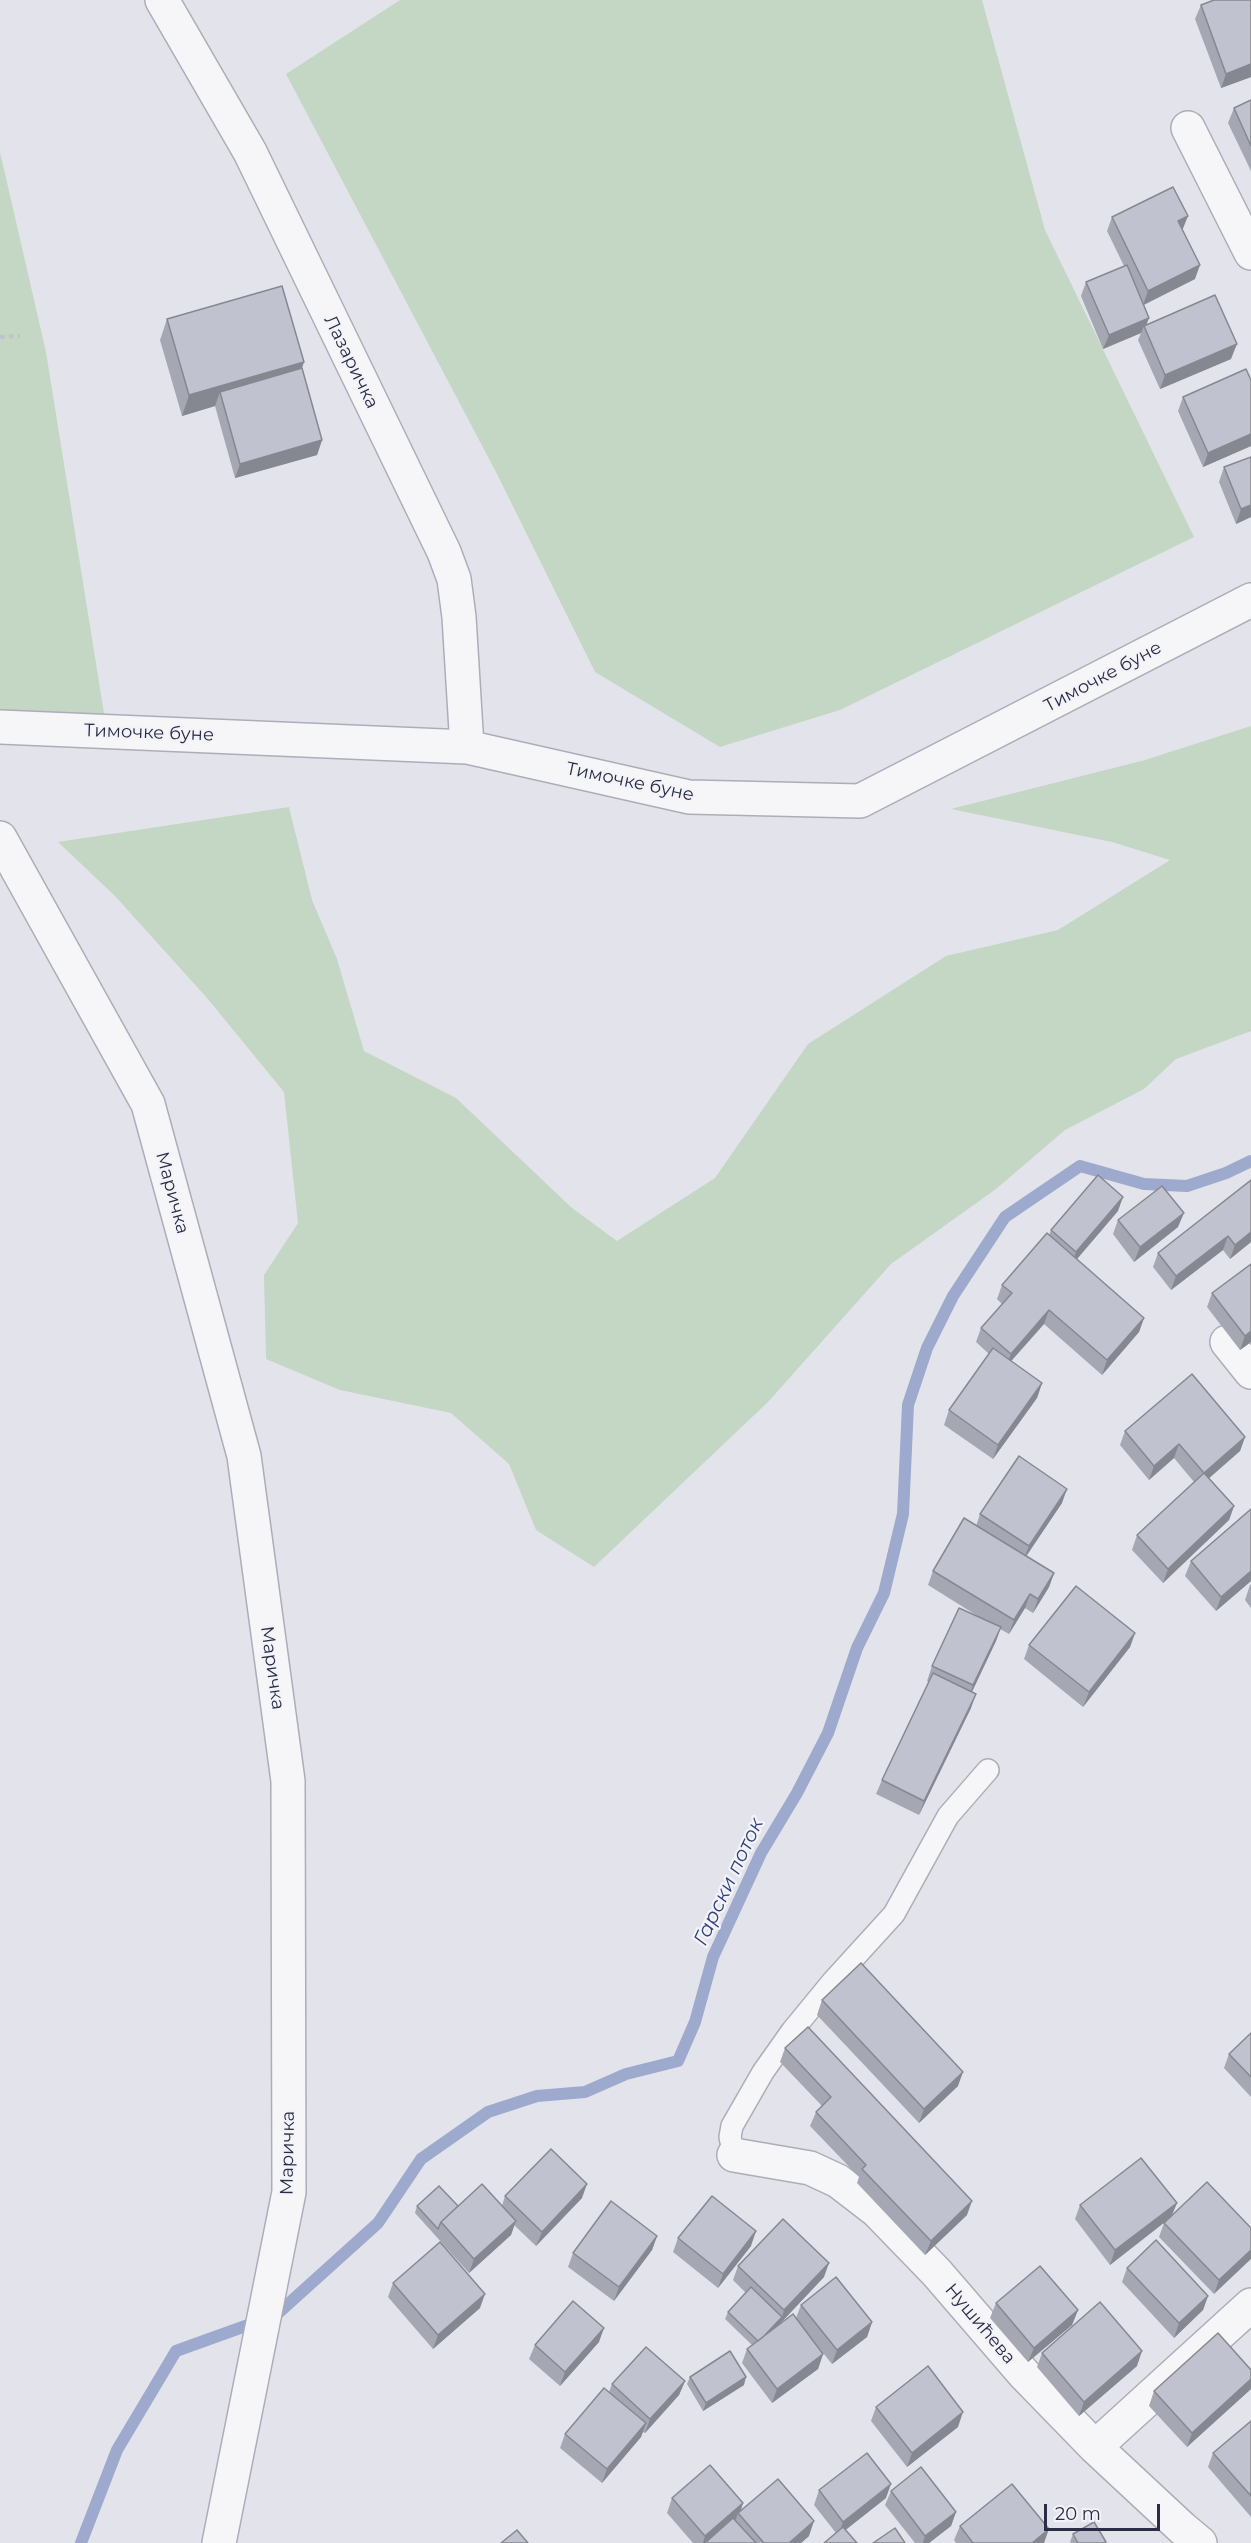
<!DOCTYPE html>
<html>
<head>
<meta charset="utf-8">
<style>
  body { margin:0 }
  #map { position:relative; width:1251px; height:2543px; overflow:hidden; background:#e3e4eb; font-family:Montserrat,sans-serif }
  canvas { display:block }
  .scale { position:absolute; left:1044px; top:2504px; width:116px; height:27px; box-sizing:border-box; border:3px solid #2a2d45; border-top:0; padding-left:8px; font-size:18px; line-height:21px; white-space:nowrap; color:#2a2d45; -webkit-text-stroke:4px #f3f4f9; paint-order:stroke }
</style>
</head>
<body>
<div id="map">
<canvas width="1251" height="2543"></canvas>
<div class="scale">20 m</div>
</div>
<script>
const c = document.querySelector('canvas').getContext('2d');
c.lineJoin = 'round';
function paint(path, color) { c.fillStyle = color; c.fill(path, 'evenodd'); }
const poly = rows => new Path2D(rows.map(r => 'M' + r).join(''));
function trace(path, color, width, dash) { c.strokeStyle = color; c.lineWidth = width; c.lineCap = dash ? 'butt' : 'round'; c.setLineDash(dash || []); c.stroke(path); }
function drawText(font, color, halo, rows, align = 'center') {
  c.font = font + ' Montserrat,sans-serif'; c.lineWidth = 4.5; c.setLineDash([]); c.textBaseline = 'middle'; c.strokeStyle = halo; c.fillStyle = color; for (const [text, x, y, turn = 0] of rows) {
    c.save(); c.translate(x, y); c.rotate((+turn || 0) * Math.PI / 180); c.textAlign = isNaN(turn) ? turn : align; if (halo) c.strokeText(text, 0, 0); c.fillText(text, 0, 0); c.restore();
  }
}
paint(poly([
  [400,0,982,0,1045,230,1194,537,840,710,720,747,595,672,497,474,286,74],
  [0,152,46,352,107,732,0,727],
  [1251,726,1251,1031,1176,1059,1144,1089,1065,1130,996,1189,891,1264,768,1402,594,1567,536,1530,509,1464,451,1413,340,1390,266,1359,264,1275,298,1223,284,1092,207,998,115,896,58,842,289,807,312,900,337,959,364,1051,456,1098,572,1208,617,1241,715,1178,808,1044,946,956,1058,930,1170,860,1112,842,951,809,1145,760]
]), '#c4d6c4');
trace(poly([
  [81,2543,117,2450,176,2351,276,2315,378,2223,421,2159,488,2112,537,2096,585,2092,626,2074,678,2061,695,2022,713,1957,761,1853,797,1793,828,1733,857,1648,884,1593,903,1514,908,1405,927,1348,953,1296,1005,1217,1080,1166,1144,1184,1187,1186,1226,1173,1251,1161]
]), '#9da9cd', 12);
const lane = poly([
  [734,2155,730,2137,732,2126,763,2072,792,2031,833,1981,894,1914,948,1816,988,1770]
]);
const street = poly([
  [162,0,250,152,444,552,454,579,459,617,467,747],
  [1188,128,1251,253],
  [0,727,467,747,689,797,860,801,1251,600],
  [0,838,148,1104,244,1456,288,1781,289,2192,219,2543],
  [1227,1342,1251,1372],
  [734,2155,810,2168,838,2181,877,2211,937,2273,1024,2374,1095,2447,1182,2528,1200,2543],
  [1095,2447,1251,2305]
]);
trace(lane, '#acadb9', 24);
trace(street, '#acadb9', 36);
trace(poly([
  [0,337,20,336]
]), '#c1c2ca', 4, [4.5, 4.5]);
trace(lane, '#f6f6f9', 21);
trace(street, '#f6f6f9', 33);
paint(poly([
  [1251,0,1251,77,1221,88,1195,19,1201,5],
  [1251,100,1251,171,1228,123,1234,108],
  [1112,217,1183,230,1195,279,1144,305,1147,324,1231,359,1160,389,1138,340,1141,333,1103,349,1081,296,1086,282,1124,266,1107,231],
  [167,319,304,362,302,368,322,440,317,455,235,478,215,406,182,416,160,340],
  [1251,380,1251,446,1203,467,1178,411,1183,397],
  [1224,467,1251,517,1236,524,1219,482],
  [1251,1180,1251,1242,1230,1259,1223,1250,1171,1290,1153,1267,1158,1253],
  [1118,1211,1077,1259,1144,1318,1139,1332,1102,1375,1044,1324,1011,1361,1042,1383,1037,1398,993,1459,944,1425,949,1410,989,1354,976,1342,981,1328,1002,1304,997,1299,1002,1285,1049,1235,1051,1230],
  [1118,1220,1178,1227,1134,1262,1113,1234],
  [1251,1264,1251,1342,1240,1350,1207,1307,1212,1293],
  [1125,1431,1245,1437,1240,1451,1209,1478,1234,1506,1229,1520,1163,1583,1132,1550,1137,1535,1194,1482,1174,1458,1149,1480,1120,1445],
  [1062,1503,1026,1556,1054,1573,1049,1587,1033,1613,1025,1608,1009,1634,1000,1629,996,1641,972,1692,971,1708,919,1815,876,1794,882,1780,929,1682,927,1681,932,1666,984,1620,928,1585,933,1571,976,1526,980,1514],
  [1251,1509,1251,1581,1216,1611,1185,1576,1191,1561],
  [1251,1584,1251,1608,1245,1600,1250,1585],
  [1135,1633,1130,1647,1083,1707,1024,1659,1029,1645],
  [822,2000,958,2086,919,2123,817,2015],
  [1251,2033,1251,2097,1224,2068,1229,2054],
  [785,2048,967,2215,925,2255,857,2183,859,2177,810,2126,816,2112,822,2106,780,2062],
  [505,2196,582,2198,536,2246,514,2225,511,2235,469,2273,415,2213,417,2206,502,2206],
  [1177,2203,1172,2215,1251,2228,1214,2294,1159,2237,1164,2223,1110,2265,1075,2219,1080,2205],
  [657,2236,652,2250,614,2301,568,2267,573,2253],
  [678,2238,751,2246,718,2288,673,2252],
  [738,2266,824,2277,778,2326,796,2318,801,2305,872,2322,867,2337,832,2364,811,2338,823,2354,818,2369,772,2403,742,2363,747,2349,752,2345,725,2319,728,2312,746,2293,733,2280],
  [1127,2268,1208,2296,1203,2310,1174,2338,1122,2282],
  [393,2283,480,2308,433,2349,388,2297],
  [996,2303,1078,2310,1072,2325,1028,2362,990,2318],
  [599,2342,560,2386,529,2359,535,2345],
  [1042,2353,1137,2366,1079,2416,1037,2367],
  [690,2377,744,2385,703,2411,687,2384],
  [685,2381,679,2395,645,2433,643,2432,641,2437,602,2483,560,2448,565,2434,609,2392,612,2384],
  [1251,2389,1187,2447,1149,2406,1154,2391],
  [876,2407,958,2427,907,2467,871,2421],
  [1251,2421,1251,2517,1208,2467,1213,2453],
  [819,2490,886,2498,845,2530,836,2533,814,2505],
  [891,2491,956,2512,951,2526,929,2543,915,2543,885,2505],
  [672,2498,743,2503,741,2511,809,2536,801,2543,693,2543,667,2513],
  [960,2526,1044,2543,956,2543,954,2540],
  [1073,2534,1106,2543,1071,2543,1070,2542]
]), '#a5a7b2');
paint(poly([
  [1251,64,1251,77,1221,88,1226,74],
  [1188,216,1182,231,1178,221],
  [1200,265,1195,279,1143,305,1148,291],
  [1149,318,1145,329,1144,326,1141,333,1103,349,1109,335],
  [1237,344,1231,359,1160,389,1165,375],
  [304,362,296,383,220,392,215,406,182,416,189,395],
  [1251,434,1251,446,1203,467,1208,453],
  [322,440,317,455,235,478,240,464],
  [1251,505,1251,517,1236,524,1241,509],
  [1123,1197,1118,1211,1071,1266,1076,1252],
  [1184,1213,1178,1227,1134,1262,1140,1247],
  [1251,1232,1251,1242,1230,1259,1235,1245],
  [1228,1236,1223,1250,1171,1290,1176,1276],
  [1049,1310,1044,1324,1005,1368,1011,1354],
  [1144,1318,1139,1332,1102,1375,1107,1360],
  [1251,1331,1251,1342,1240,1350,1245,1336],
  [1042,1383,1037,1398,993,1459,998,1445],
  [1245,1437,1240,1451,1199,1487,1204,1473],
  [1179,1444,1174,1458,1149,1480,1154,1466],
  [1067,1489,1062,1503,1023,1561,1029,1546],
  [1234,1506,1229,1520,1163,1583,1168,1569],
  [1251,1571,1251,1581,1216,1611,1221,1597],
  [1054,1573,1049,1587,1033,1613,1038,1599],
  [1030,1594,1025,1608,1009,1634,1014,1620],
  [1001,1627,996,1641,968,1700,973,1685],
  [1135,1633,1130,1647,1083,1707,1089,1692],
  [976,1694,971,1708,919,1815,924,1801],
  [963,2072,958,2086,919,2123,924,2109],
  [587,2184,582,2198,536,2246,542,2232],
  [972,2201,967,2215,925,2255,931,2241],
  [1177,2203,1171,2217,1110,2265,1115,2250],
  [516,2221,511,2235,469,2273,474,2259],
  [756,2231,751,2246,718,2288,723,2274],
  [657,2236,652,2250,614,2301,619,2287],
  [1251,2250,1251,2259,1214,2294,1219,2280],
  [829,2263,824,2277,756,2349,759,2341,782,2317,784,2310],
  [485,2294,480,2308,433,2349,438,2335],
  [1208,2296,1203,2310,1174,2338,1179,2323],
  [1078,2310,1072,2325,1028,2362,1034,2348],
  [872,2322,867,2337,832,2364,837,2350],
  [604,2328,599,2342,560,2386,565,2372],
  [1142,2351,1137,2366,1079,2416,1084,2402],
  [823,2354,818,2369,772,2403,777,2389],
  [746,2377,744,2385,703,2411,706,2403],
  [1251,2379,1251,2389,1187,2447,1192,2433],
  [685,2381,679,2395,645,2433,650,2419],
  [963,2412,958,2427,907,2467,912,2453],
  [646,2423,641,2437,602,2483,607,2469],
  [891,2484,886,2498,838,2536,843,2522],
  [743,2503,739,2514,738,2513,736,2519,709,2543,703,2543,705,2536],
  [956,2512,951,2526,929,2543,923,2543,925,2536],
  [814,2521,809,2536,801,2543,789,2543],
  [1049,2529,1044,2543,1032,2543]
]), '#868891');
const building = poly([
  [1214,0,1251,0,1251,64,1226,74,1201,5,1214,0],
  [1251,100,1251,146,1234,108,1251,100],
  [1173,187,1188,216,1178,221,1200,265,1148,291,1112,217,1173,187],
  [1127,265,1149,318,1109,335,1086,282,1127,265],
  [282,286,304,362,189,395,167,319,282,286],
  [1215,295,1237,344,1165,375,1144,326,1215,295],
  [302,368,322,440,240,464,220,392,302,368],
  [1246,369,1251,380,1251,434,1208,453,1183,397,1246,369],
  [1251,457,1251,505,1241,509,1224,467,1251,457],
  [1098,1175,1123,1197,1076,1252,1051,1230,1098,1175],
  [1251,1180,1251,1232,1235,1245,1228,1236,1176,1276,1158,1253,1251,1180],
  [1162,1186,1184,1213,1140,1247,1118,1220,1162,1186],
  [1047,1233,1144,1318,1107,1360,1049,1310,1011,1354,981,1328,1012,1293,1002,1285,1047,1233],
  [1251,1264,1251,1331,1245,1336,1212,1293,1251,1264],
  [993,1348,1042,1383,998,1445,949,1410,993,1348],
  [1192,1374,1245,1437,1204,1473,1179,1444,1154,1466,1125,1431,1192,1374],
  [1019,1456,1067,1489,1029,1546,980,1514,1019,1456],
  [1204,1473,1234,1506,1168,1569,1137,1535,1204,1473],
  [1251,1509,1251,1571,1221,1597,1191,1561,1251,1509],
  [964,1518,1054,1573,1038,1599,1030,1594,1014,1620,933,1571,964,1518],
  [1076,1586,1135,1633,1089,1692,1029,1645,1076,1586],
  [959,1608,1001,1627,973,1685,932,1666,959,1608],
  [933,1673,976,1694,924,1801,882,1780,933,1673],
  [861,1963,963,2072,924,2109,822,2000,861,1963],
  [808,2027,972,2201,931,2241,862,2169,866,2165,816,2112,831,2097,785,2048,808,2027],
  [1251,2033,1251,2077,1229,2054,1251,2033],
  [551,2149,587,2184,542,2232,505,2196,551,2149],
  [1141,2158,1177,2203,1115,2250,1080,2205,1141,2158],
  [1207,2182,1251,2228,1251,2250,1219,2280,1164,2223,1207,2182],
  [482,2184,516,2221,474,2259,441,2222,482,2184],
  [439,2186,458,2206,441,2222,438,2229,417,2206,439,2186],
  [712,2196,756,2231,723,2274,678,2238,712,2196],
  [611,2201,657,2236,619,2287,573,2253,611,2201],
  [783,2219,829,2263,784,2310,738,2266,783,2219],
  [1156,2240,1208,2296,1179,2323,1127,2268,1156,2240],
  [440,2242,485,2294,438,2335,393,2283,440,2242],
  [1040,2266,1078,2310,1034,2348,996,2303,1040,2266],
  [836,2277,872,2322,837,2350,801,2305,836,2277],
  [751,2287,782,2317,763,2337,758,2341,728,2312,751,2287],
  [573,2301,604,2328,565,2372,535,2345,573,2301],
  [1100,2302,1142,2351,1084,2402,1042,2353,1100,2302],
  [793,2314,823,2354,777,2389,747,2349,793,2314],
  [1218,2333,1251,2370,1251,2379,1192,2433,1154,2391,1218,2333],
  [646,2347,685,2381,650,2419,612,2384,646,2347],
  [730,2351,746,2377,706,2403,690,2377,730,2351],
  [928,2366,963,2412,912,2453,876,2407,928,2366],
  [604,2388,646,2423,607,2469,565,2434,604,2388],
  [1251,2421,1251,2496,1213,2453,1251,2421],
  [867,2453,891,2484,843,2522,819,2490,867,2453],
  [710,2465,743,2503,705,2536,672,2498,710,2465],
  [921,2467,956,2512,925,2536,891,2491,921,2467],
  [778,2479,814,2521,789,2543,764,2543,738,2513,778,2479],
  [1012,2484,1049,2529,1032,2543,973,2543,960,2526,1012,2484],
  [733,2518,756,2543,705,2543,733,2518],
  [1094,2522,1106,2542,1104,2543,1078,2543,1073,2534,1094,2522],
  [843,2527,857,2543,824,2543,843,2527],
  [895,2528,905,2543,873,2543,895,2528],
  [517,2530,528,2543,501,2543,517,2530]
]);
paint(building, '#c0c2cf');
trace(building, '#868891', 1.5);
drawText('18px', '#2a2d45', '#f3f4f9', [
  ["Лазаричка",351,362,64],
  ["Тимочке буне",1103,677,-28],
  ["Тимочке буне",149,733,2],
  ["Тимочке буне",630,782,12],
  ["Маричка",172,1193,75],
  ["Маричка",272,1668,82],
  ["Маричка",288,2153,-89],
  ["Нушићева",980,2324,50]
]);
drawText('italic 20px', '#32417b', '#f3f4f9', [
  ["Гарски поток",729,1882,-65]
]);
</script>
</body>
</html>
